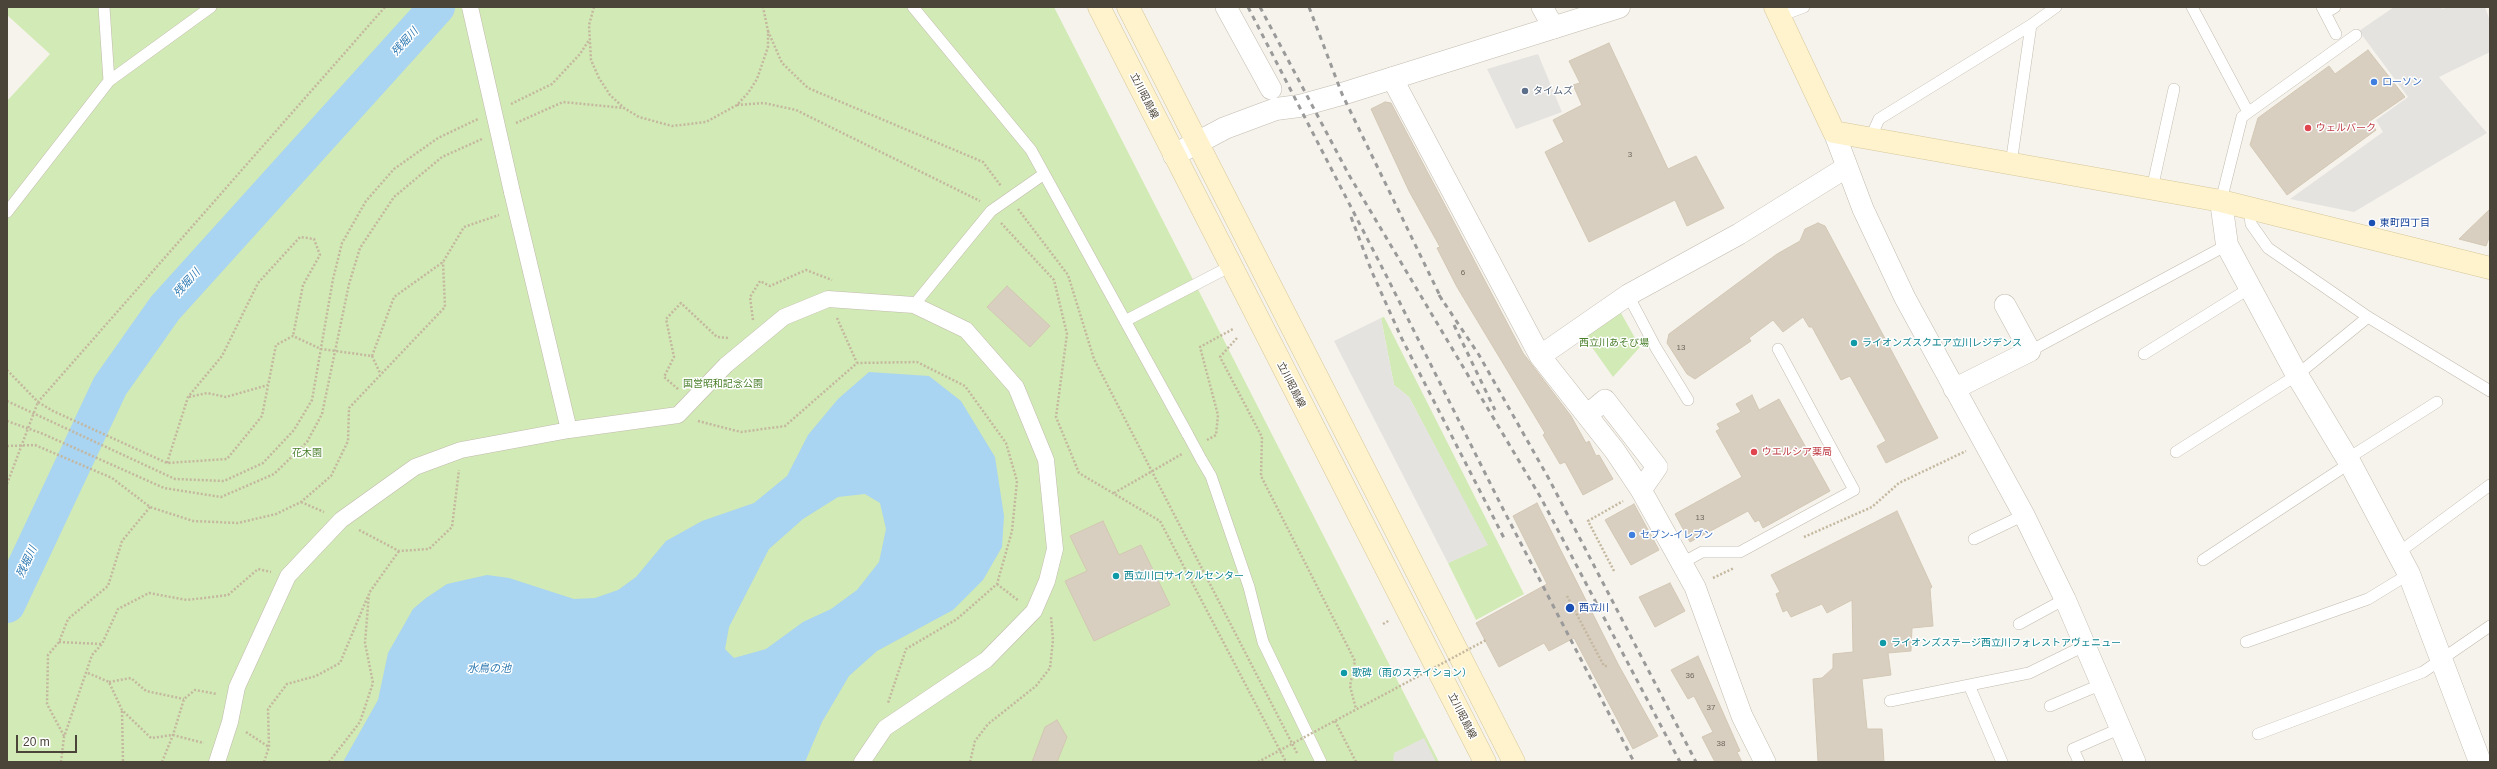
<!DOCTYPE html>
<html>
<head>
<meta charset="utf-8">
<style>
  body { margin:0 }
  #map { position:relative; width:2497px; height:769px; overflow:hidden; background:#f6f3ec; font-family:Arial,sans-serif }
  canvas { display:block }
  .frame { position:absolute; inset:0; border:8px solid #4b4439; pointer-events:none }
  .scale { position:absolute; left:16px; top:735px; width:61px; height:18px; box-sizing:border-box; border:2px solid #4b4439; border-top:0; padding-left:5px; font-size:12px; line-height:14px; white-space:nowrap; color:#4b4439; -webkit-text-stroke:3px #fff; paint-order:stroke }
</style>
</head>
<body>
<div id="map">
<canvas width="2497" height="769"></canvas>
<div class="frame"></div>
<div class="scale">20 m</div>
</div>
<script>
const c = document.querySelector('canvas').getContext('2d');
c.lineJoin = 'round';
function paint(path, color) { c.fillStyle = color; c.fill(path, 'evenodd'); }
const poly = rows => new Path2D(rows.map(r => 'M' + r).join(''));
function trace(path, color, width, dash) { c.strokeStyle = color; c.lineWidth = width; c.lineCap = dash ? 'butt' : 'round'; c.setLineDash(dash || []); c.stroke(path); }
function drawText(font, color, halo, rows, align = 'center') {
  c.font = font + ' Arial,"Noto Sans JP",sans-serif'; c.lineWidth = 3; c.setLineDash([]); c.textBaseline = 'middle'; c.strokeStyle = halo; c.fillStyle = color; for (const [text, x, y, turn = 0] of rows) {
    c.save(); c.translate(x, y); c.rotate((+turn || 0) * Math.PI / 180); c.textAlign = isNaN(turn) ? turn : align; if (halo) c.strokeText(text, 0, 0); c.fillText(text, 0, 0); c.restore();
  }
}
paint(poly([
  [7,7,1054,7,1439,762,7,762,7,101,50,54,7,15],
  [1621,313,1640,347,1613,377,1584,336],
  [1384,317,1524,594,1476,620,1448,563,1487,545,1409,397,1394,385,1381,318]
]), '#d2eab5');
paint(poly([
  [2394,7,2441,7,2443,9,2446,7,2485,7,2490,21,2490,52,2439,77,2487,133,2354,212,2290,199,2383,132,2376,120,2408,97,2359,31],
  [1538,54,1562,112,1516,129,1487,69],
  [1381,318,1394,385,1409,397,1488,545,1448,563,1334,341],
  [1424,738,1436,762,1393,762,1394,753]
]), '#e5e3e0');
paint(poly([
  [869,372,929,376,961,401,995,457,1004,516,1002,547,983,580,953,610,877,651,849,676,822,722,805,762,343,762,378,700,388,653,413,609,426,598,447,584,487,575,509,578,574,599,595,598,618,590,636,577,666,541,702,521,754,503,787,476,808,435,838,399],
  [865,494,880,503,886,529,879,562,857,590,831,609,803,622,766,649,734,658,725,649,729,627,769,549,803,519,838,497]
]), '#a9d4f2');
trace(poly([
  [7,605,110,386,165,308,437,7]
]), '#a9d4f2', 36);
const building = poly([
  [1609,43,1668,169,1696,156,1724,208,1687,226,1675,200,1589,242,1545,152,1564,142,1553,120,1582,105,1573,85,1580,83,1569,61,1609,43],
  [2368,50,2405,97,2370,121,2376,130,2287,195,2250,145,2258,118,2329,66,2335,74,2368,50],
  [1385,102,1391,103,1523,353,1571,416,1586,443,1589,441,1596,456,1599,455,1613,479,1583,495,1565,462,1560,464,1543,435,1545,433,1457,287,1437,248,1440,247,1409,191,1371,109,1385,102],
  [2490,209,2490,235,2486,246,2459,239,2490,209],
  [1818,223,1825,226,1938,438,1886,463,1877,446,1886,441,1850,376,1841,380,1812,327,1809,327,1803,317,1783,332,1773,320,1749,338,1751,341,1695,379,1687,374,1667,343,1669,334,1777,254,1800,241,1805,229,1818,223],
  [1007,286,1050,326,1030,347,987,307,1007,286],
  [1752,395,1759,410,1779,399,1830,491,1763,528,1759,520,1755,522,1748,511,1690,542,1675,514,1742,477,1716,431,1720,429,1717,424,1741,412,1736,404,1752,395],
  [1537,503,1618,664,1658,736,1633,749,1574,638,1549,651,1544,643,1499,667,1476,623,1547,584,1513,516,1537,503],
  [1634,504,1659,550,1631,565,1605,520,1634,504],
  [1897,511,1932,587,1930,589,1933,626,1912,628,1911,651,1888,653,1891,675,1862,679,1867,729,1882,729,1884,762,1818,762,1813,679,1822,678,1833,668,1833,654,1853,652,1852,600,1827,613,1822,604,1791,617,1787,610,1783,612,1776,594,1780,592,1771,575,1897,511],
  [1103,521,1119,555,1141,545,1170,605,1094,641,1065,581,1087,571,1070,536,1103,521],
  [1670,583,1685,611,1655,627,1639,597,1670,583],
  [1698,656,1740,751,1737,752,1742,762,1715,762,1702,737,1713,732,1694,696,1688,699,1671,670,1698,656],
  [1057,720,1067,737,1057,762,1032,762,1045,727,1057,720]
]);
paint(building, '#d8cfc1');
trace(building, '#d3c7b4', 1);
const service = poly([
  [104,7,109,81],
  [913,7,1031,150,1188,435],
  [2192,7,2248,112],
  [2322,7,2336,34],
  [2325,13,2335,7],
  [1780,16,1804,7],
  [1870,139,1879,119,2031,25,2056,7],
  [2011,164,2031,25],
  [2152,189,2174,89],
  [2221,201,2242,117,2356,35],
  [2249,207,2251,224,2268,248,2368,317,2490,391],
  [7,212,109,81,211,7],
  [1628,295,1656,348,1688,400],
  [914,305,991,211,1044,174],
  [1125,321,1231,266],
  [2030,351,2227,245],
  [2144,354,2250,288],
  [2176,452,2297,375,2368,317],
  [1201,459,1211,476,1249,587,1263,642,1321,762],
  [2347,459,2437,402],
  [1974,539,2024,515],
  [2398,553,2490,485],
  [2203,560,2350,463],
  [1682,563,1702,552,1740,552,1854,490,1778,349],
  [2019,624,2065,599],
  [2246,642,2368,599,2409,574],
  [1969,685,2002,762],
  [1890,701,2029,673,2086,645],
  [2050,706,2102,684],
  [2258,734,2423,672,2490,626],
  [2079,762,2073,749,2121,728]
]);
const pedestrian = poly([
  [512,192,569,430],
  [217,762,230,722,237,687,288,576,341,520,415,467,461,450,569,430,678,415,726,365,784,317,828,299,914,305,966,330,1016,387,1046,460,1055,549,1047,581,1034,611,986,660,885,728,862,762]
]);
const minor = poly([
  [1226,7,1271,89],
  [1542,7,1554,28],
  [1392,78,1540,356,1615,451,1641,490,1695,587,1742,716,1765,762],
  [1834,132,1863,209,1905,298,2024,515,2065,599,2135,762],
  [1540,356,1628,295,1739,234,1847,167],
  [1954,389,2030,351,2005,305],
  [1587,415,1605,400,1657,467,1641,490]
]);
const tertiary = poly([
  [1174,155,1225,128,1276,109,1299,106,1342,94,1619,7],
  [2221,201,2227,245,2297,375,2350,463,2409,574,2480,762]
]);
const secondary = poly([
  [1099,7,1485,762],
  [1128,7,1514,762],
  [1775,7,1834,132,2221,201,2490,268]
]);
trace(service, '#c2bbae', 12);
trace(pedestrian, '#c2bbae', 17);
trace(minor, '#c2bbae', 22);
trace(tertiary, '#c2bbae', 23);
trace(secondary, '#d6c79b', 23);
trace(poly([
  [594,7,589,25,591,60,599,78,610,95,624,108,639,117,672,126,706,122,737,105,748,93,757,79,768,47,768,31,763,7],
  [768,31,782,63,808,88,983,162,1001,186],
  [511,104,552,84,580,54,589,40],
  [737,105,764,103,796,110,980,201],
  [516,123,563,102,624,108],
  [1018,209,1068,275,1094,359,1297,753],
  [1001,223,1054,280,1067,334,1056,417,1079,473,1160,521,1286,762],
  [837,318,857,363],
  [753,320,750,297,760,281,770,286,806,270,832,280],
  [1237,338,1220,357,1262,437,1261,476,1355,661,1350,686,1356,709],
  [372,356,380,373],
  [7,370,38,402,385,7],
  [678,389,664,377,674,357,666,319,681,303,717,337,729,338],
  [189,397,207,393,226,397,268,385],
  [7,401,175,479,224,481,263,463,294,430,312,400,333,279,342,243,366,201,394,169,438,138,478,119],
  [7,421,41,433,164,488,221,497,274,474,307,442,322,414,349,284,360,248,394,197,442,157,482,139],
  [698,421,741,432,785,426,857,363,917,362,965,386,1006,443,1017,481,1012,531,997,584,957,619,906,649,888,703],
  [1207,440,1216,435,1218,415,1200,347,1233,329],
  [7,446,35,445,112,478,150,507,193,521,238,523,276,514,301,502,331,476,348,441,349,408,445,307,443,262],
  [167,463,188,397,222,356,258,283,300,237,314,239,320,255,303,285,293,336],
  [7,484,38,402,53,411,167,463,227,459,262,416,276,345,293,336,321,349,372,356,394,297,443,262,464,227,499,215],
  [1114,493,1182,454],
  [301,502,324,512],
  [359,530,399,551,429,549,452,527,459,470],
  [1804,537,1872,507,1899,483,1966,451],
  [1614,571,1588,521,1623,501],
  [1713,578,1734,568],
  [997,584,1019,601],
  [1567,596,1604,666,1607,666],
  [1383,624,1390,620],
  [59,642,101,644],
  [88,673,109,682,122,710,151,738,173,735,204,743],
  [109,682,131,678,146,691,184,699],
  [122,711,123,762],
  [1335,721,1356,762],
  [246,732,269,747],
  [64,736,47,704,48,655,59,642,68,619,108,586,122,541,150,507],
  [61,762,64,737,92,655,102,644,118,609,149,593,187,600,228,595,258,569,271,572],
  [162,762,173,735,184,699,195,690,217,694],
  [264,762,269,747,268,709,287,684,316,676,340,663,368,596],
  [329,762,360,722,373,683,365,643,369,593,399,551],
  [970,762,975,741,988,724,1036,686,1050,668,1053,640,1051,617]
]), '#c4b79f', 2.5, [2, 2]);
trace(service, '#fff', 11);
trace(pedestrian, '#fff', 16);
trace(minor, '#fff', 21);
trace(tertiary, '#fff', 22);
trace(secondary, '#fff3cd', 22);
trace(poly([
  [1248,7,1388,279,1501,505,1634,762],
  [1260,7,1349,175,1541,498,1680,762],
  [1309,7,1342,94,1442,300],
  [1351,217,1372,272,1401,337,1504,538],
  [1439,295,1479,355,1549,479,1696,762],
  [1454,325,1495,410]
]), '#9a9a9a', 3, [5, 5]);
const serviceBridge = poly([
  [1188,435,1201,459]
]);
const pedestrianBridge = poly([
  [470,7,512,192]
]);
trace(serviceBridge, '#c2bbae', 12, []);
trace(pedestrianBridge, '#c2bbae', 17, []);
trace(poly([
  [1258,762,1486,640]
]), '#c4b79f', 2.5, [2, 2]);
trace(serviceBridge, '#fff', 11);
trace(pedestrianBridge, '#fff', 16);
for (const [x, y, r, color] of [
  [2374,82,4,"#3f7fe0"],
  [1525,91,4,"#5c6f8a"],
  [2308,128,4,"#e0444e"],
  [2372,223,4,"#1a4fb4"],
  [1854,343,4,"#0f9aa8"],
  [1754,452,4,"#e0444e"],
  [1632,535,4,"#3f7fe0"],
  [1116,576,4,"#0f9aa8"],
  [1570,608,5,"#1a4fb4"],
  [1883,643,4,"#0f9aa8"],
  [1344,673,4,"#0f9aa8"]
]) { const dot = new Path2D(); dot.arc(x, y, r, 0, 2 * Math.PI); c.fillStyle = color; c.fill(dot); trace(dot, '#fff', 1.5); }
drawText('8px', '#6e675b', null, [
  ["3",1630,155],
  ["6",1463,273],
  ["13",1681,348],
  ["13",1700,518],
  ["36",1690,676],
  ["37",1711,708],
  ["38",1721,744]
]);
drawText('10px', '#366cbe', '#fff', [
  ["ローソン",2382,82],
  ["セブン-イレブン",1640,535]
], 'left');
drawText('10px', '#4e5e75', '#fff', [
  ["タイムズ",1533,91]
], 'left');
drawText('10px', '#4b4439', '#fff', [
  ["立川昭島線",1144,96,63],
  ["立川昭島線",1291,385,63],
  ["立川昭島線",1462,716,63]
]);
drawText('10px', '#be3a42', '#fff', [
  ["ウェルパーク",2316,128],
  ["ウエルシア薬局",1762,452]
], 'left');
drawText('10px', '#164399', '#fff', [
  ["東町四丁目",2380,223],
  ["西立川",1579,608]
], 'left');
drawText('10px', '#4a7f2a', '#fff', [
  ["西立川あそび場",1614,343],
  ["国営昭和記念公園",723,384],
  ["花木園",307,453]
]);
drawText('10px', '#0d838f', '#fff', [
  ["ライオンズスクエア立川レジデンス",1862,343],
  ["西立川口サイクルセンター",1124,576],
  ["ライオンズステージ西立川フォレストアヴェニュー",1891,643],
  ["歌碑（雨のステイション）",1352,673]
], 'left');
drawText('italic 11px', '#2e7ab2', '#fff', [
  ["残堀川",405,42,-48],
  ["残堀川",187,283,-48],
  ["残堀川",27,562,-65],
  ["水鳥の池",489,669]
]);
</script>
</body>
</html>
